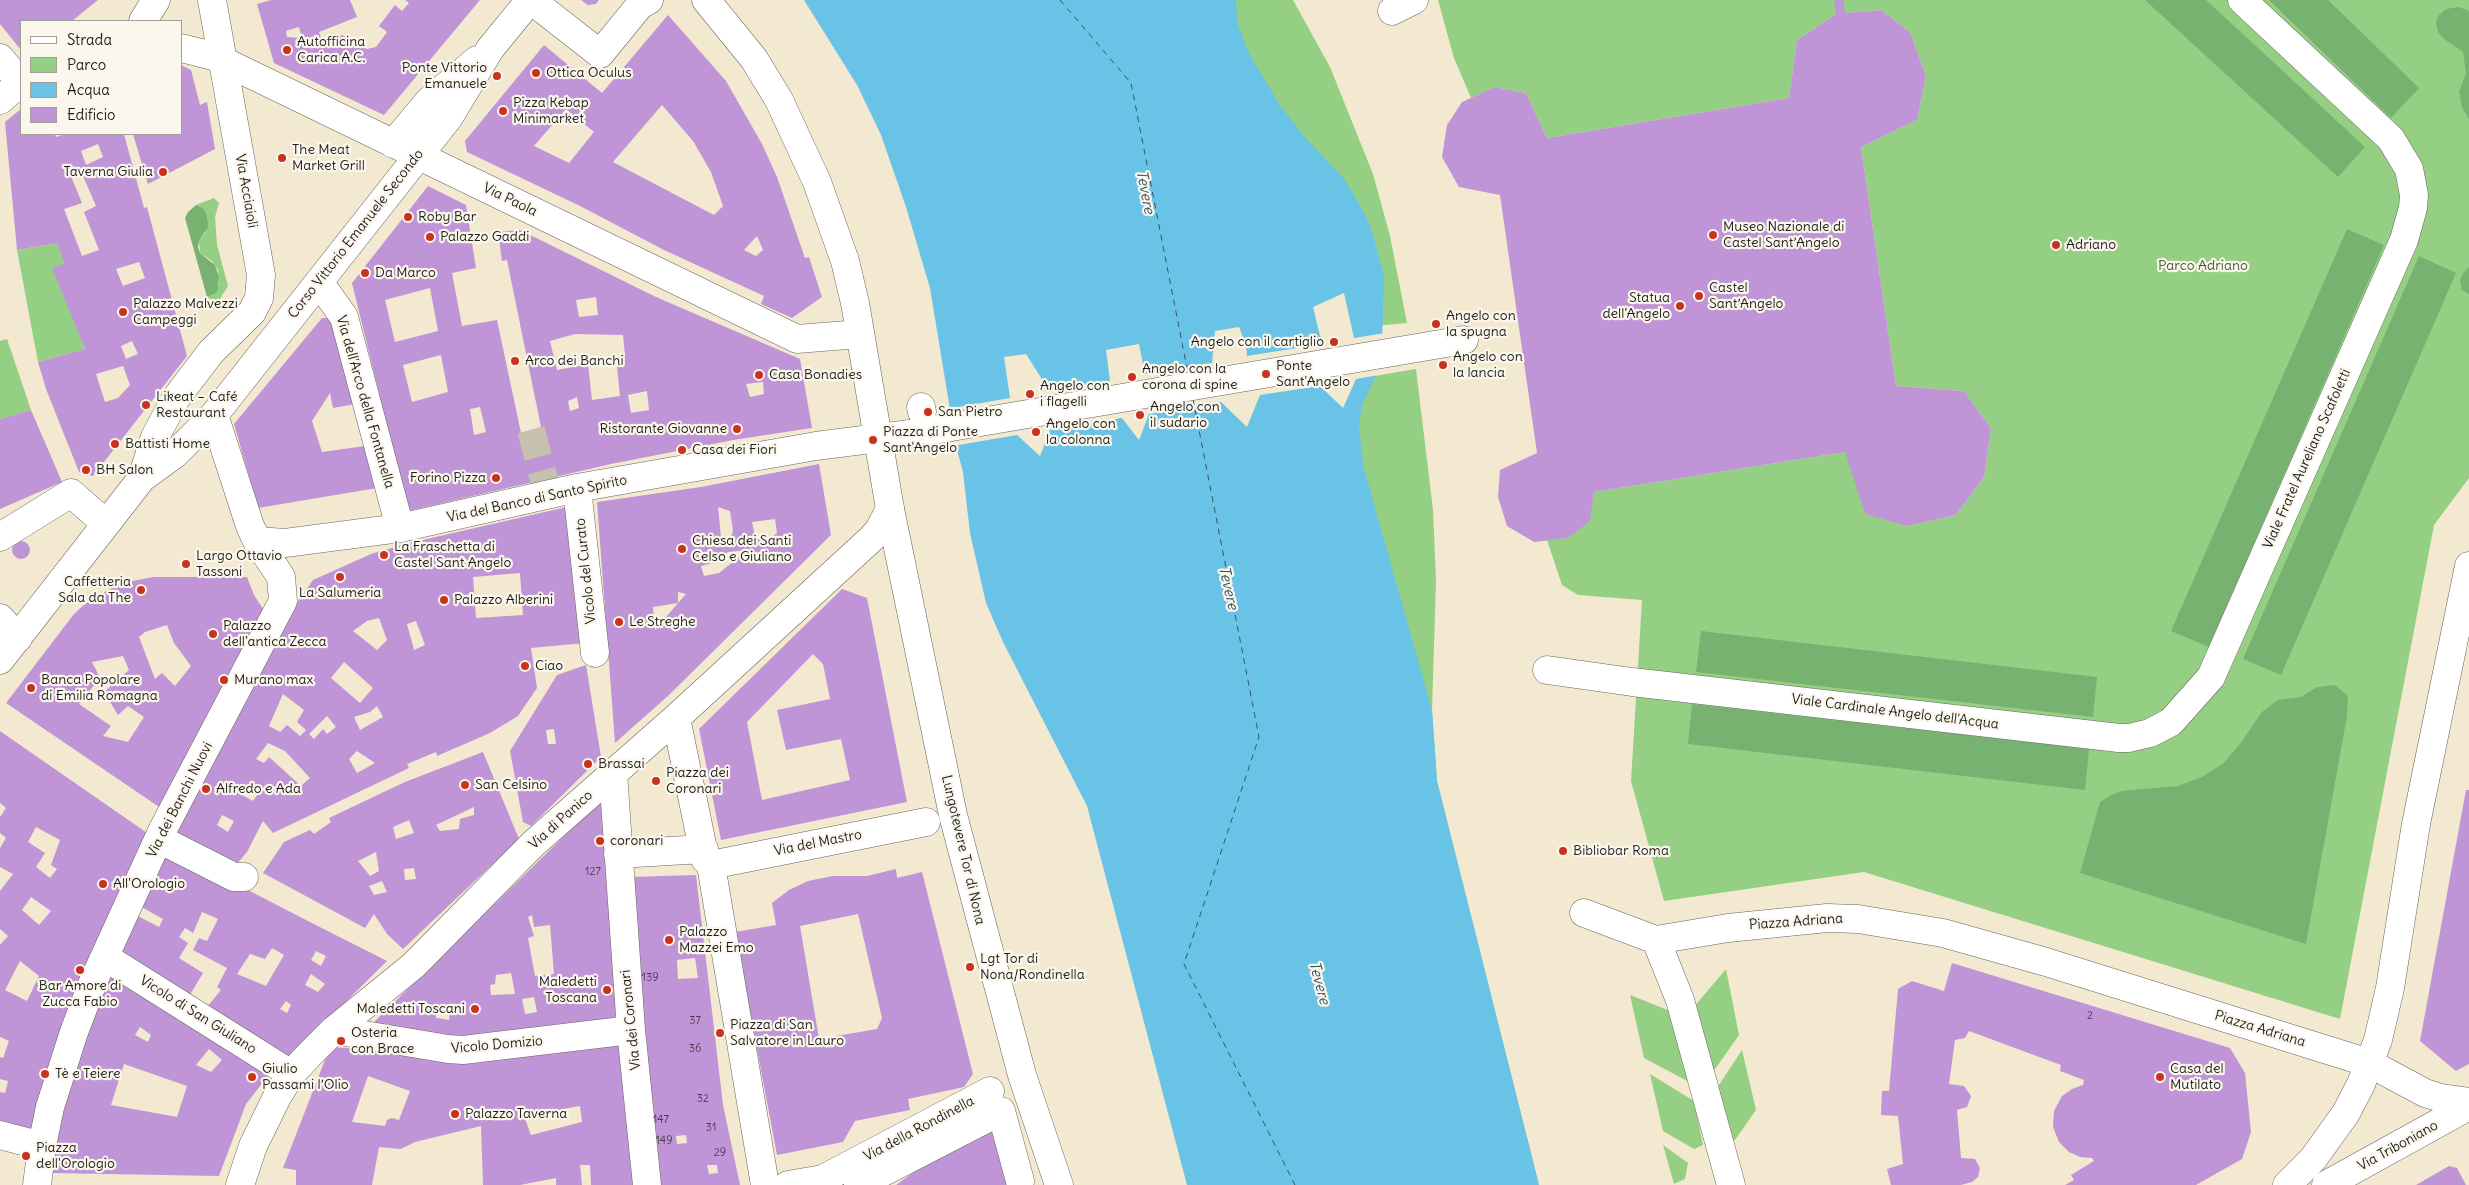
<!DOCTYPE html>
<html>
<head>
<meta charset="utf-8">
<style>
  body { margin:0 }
  #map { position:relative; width:2469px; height:1185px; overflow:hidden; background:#f2e9d0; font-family:Delius,sans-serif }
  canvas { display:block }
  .legend { position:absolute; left:20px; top:20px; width:162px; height:115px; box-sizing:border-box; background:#fbf7ec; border:1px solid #a29f99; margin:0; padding:6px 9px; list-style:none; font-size:15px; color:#1c1c1c }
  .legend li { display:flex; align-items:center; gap:10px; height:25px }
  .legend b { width:25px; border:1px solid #a29f99 }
</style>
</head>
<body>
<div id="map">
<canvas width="2469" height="1185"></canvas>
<ul class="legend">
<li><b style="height:6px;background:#fff"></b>Strada</li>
<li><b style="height:14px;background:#95cf83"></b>Parco</li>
<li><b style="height:14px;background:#69c3e7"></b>Acqua</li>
<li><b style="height:14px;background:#bf95d7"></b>Edificio</li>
</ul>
</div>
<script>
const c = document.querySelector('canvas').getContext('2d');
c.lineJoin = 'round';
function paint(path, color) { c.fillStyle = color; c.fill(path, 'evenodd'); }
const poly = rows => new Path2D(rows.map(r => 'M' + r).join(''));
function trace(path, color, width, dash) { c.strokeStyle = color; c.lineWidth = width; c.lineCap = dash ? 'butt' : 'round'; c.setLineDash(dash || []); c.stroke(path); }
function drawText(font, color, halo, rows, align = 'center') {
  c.font = font + ' Delius,sans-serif'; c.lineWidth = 4.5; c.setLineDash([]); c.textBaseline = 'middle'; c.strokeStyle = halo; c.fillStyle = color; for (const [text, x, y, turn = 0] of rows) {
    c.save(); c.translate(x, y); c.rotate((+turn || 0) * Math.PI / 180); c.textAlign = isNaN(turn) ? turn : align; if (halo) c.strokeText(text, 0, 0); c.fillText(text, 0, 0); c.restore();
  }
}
paint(poly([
  [1211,0,1293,0,1330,67,1373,174,1390,236,1407,323,1384,325,1371,321],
  [1438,0,2469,0,2469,478,2434,525,2340,1019,1864,872,1664,901,1631,781,1642,600,1578,595,1562,585,1547,540,1568,538,1590,516,1594,492,1845,452,1907,526,1956,515,1984,477,1991,428,1964,391,1896,386,1861,147,1917,120,1926,76,1910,32,1881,10,1836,14,1797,40,1789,98,1547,138,1526,93,1495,87,1471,98,1454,58],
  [214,198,219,203,215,217,217,245,228,286,220,299,214,301,207,297,214,294,219,285,218,270,212,261,200,253,199,241,205,233,208,222,207,215,203,208,196,205],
  [57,243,64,263,53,268,85,349,38,362,17,250],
  [7,339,31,410,0,419,0,341],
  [1416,369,1433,510,1436,580,1432,710,1437,781,1539,1185,1371,592,1355,387,1356,379],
  [1726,969,1739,1035,1711,1075,1693,1008],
  [1630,995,1675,1013,1691,1083,1644,1058],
  [1742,1050,1756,1110,1735,1140,1722,1135,1713,1094],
  [1650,1074,1694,1101,1703,1145,1694,1149,1663,1131],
  [1663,1145,1688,1163,1685,1179,1674,1184]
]), '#95cf83');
paint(poly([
  [2145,0,2206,0,2365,147,2338,177],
  [2269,0,2328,0,2419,88,2391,118],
  [2459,7,2469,11,2469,119,2462,107,2459,92,2466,73,2463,52,2444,39,2438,32,2436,23,2438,16,2446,9],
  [196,205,203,208,207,215,208,222,208,227,199,241,198,247,200,253,215,265,219,277,218,290,214,294,207,297,185,218,188,212],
  [2347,229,2384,245,2209,647,2171,631],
  [2419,256,2456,273,2281,675,2243,659],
  [2469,267,2469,294,2462,290,2460,280,2463,273],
  [1701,631,2097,677,2093,717,1696,672],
  [2335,685,2348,696,2347,716,2306,944,2080,873,2100,802,2113,794,2122,791,2178,786,2202,777,2224,763,2240,744,2262,712,2278,700,2301,697,2317,687],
  [1692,704,2089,749,2085,790,1688,744]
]), '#78b271');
paint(poly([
  [804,0,1236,0,1237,21,1247,50,1281,107,1304,136,1344,179,1359,203,1370,225,1384,275,1382,345,1376,375,1362,405,1359,426,1363,465,1432,710,1437,781,1539,1185,1187,1185,1087,806,1003,642,986,603,970,533,963,472,956,446,930,288,906,207,881,135,857,85]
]), '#69c3e7');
paint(poly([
  [1344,293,1354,338,1386,333,1379,375,1356,379,1343,408,1320,386,1260,395,1247,427,1221,402,1149,414,1139,440,1122,418,1050,430,1040,456,1017,435,953,446,947,409,1010,398,1004,357,1026,354,1043,381,1045,391,1110,381,1106,350,1139,344,1145,374,1212,363,1215,331,1239,327,1246,345,1247,356,1322,344,1313,307]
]), '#f2e9d0');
trace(poly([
  [1060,0,1131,83,1188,373],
  [1193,399,1259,737,1184,964,1295,1185]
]), '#375663', 1, [6, 5]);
paint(poly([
  [0,0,98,0,72,21,21,21,21,50,0,24],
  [271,0,350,0,357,17,319,32,323,43,342,35,367,49,376,47,387,32,379,26,395,5,402,11,409,3,405,0,480,0,384,115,274,63,257,4],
  [299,27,302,38,287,37,286,31],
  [581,0,599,0,596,4,588,5],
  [1834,0,1843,0,1845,13,1881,10,1910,32,1926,76,1917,120,1861,147,1896,386,1964,391,1991,428,1984,477,1956,515,1907,526,1865,514,1845,452,1594,492,1590,521,1568,538,1534,542,1524,536,1507,526,1498,497,1500,470,1537,453,1500,195,1459,187,1442,157,1447,125,1462,102,1495,87,1526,93,1547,138,1789,98,1797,40,1836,14],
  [668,15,726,81,762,144,777,177,805,258,809,257,822,297,792,318,761,304,764,296,664,250,580,206,467,152,465,141,544,45,602,93],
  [662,105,693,141,711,172,723,206,714,215,613,162],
  [566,109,594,132,569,163,534,146],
  [757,236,763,250,756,256,744,250],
  [181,65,191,70,200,105,207,102,215,149,148,184,133,134,181,134],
  [21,109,21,134,55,134,56,137,65,134,124,134,144,208,147,207,187,356,93,476,79,472,46,389,38,362,85,349,52,268,64,263,57,243,17,250,5,122],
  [98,144,103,157,86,165,81,151],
  [80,169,96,206,84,212,99,250,82,256,64,209,82,203,70,174],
  [139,262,145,278,123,286,116,269],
  [132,341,138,354,126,359,121,346],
  [123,366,130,385,118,398,105,402,96,374],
  [428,186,466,205,476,268,452,273,462,326,497,320,521,433,541,427,507,260,502,261,498,232,520,230,656,297,800,359,812,428,733,440,611,464,408,511,352,283],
  [430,288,438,331,395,342,385,300],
  [596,297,598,315,579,317,576,300],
  [575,334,623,335,625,355,616,357,620,396,592,400,588,364,557,370,550,341],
  [441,355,448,392,412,402,403,365],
  [763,382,764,394,750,397,746,384],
  [647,391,649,410,631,413,628,395],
  [577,397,579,408,570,411,568,401],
  [480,407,486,432,474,435,470,409],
  [322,318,329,318,334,324,355,404,333,408,330,393,312,421,322,452,365,446,377,488,258,508,234,424],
  [31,410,62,482,0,509,0,419],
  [819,464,831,535,669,695,615,743,597,502,701,487],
  [718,507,730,511,733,531,729,543,721,538],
  [775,519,777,533,764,544,755,536,752,522],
  [748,550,719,573,704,576,701,566,712,563,728,552],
  [678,592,686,594,678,603],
  [678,603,655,630,653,607],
  [571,506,585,643,531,648,537,688,518,716,490,733,437,756,436,752,407,764,409,768,273,833,263,821,247,852,231,871,167,839,275,634,313,580,371,554,405,544],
  [520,573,523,615,476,618,473,577],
  [379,618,387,640,377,650,353,631,367,621],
  [416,621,425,645,414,650,407,624],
  [344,662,373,688,360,703,331,678],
  [283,694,304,710,297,722,306,730,300,736,287,725,280,732,269,726],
  [377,706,383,717,360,730,354,717,370,712],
  [327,716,336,727,327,734,323,729,314,739,309,734],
  [268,743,285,751,310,778,301,786,269,757,264,763,256,759],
  [357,751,375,763,357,773,349,759],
  [249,785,260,791,253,801,242,795],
  [222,815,234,821,228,832,217,825],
  '12 550a9 9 0 1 1 18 0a9 9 0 1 1-18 0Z',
  [153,577,247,577,254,595,267,615,165,811,6,703,74,614,85,604,118,584],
  [167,625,174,643,191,666,175,686,162,673,155,679,139,637,145,632],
  [123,656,129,670,104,692,118,715,128,706,144,717,128,742,103,736,111,726,79,704,100,678,92,662],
  [842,589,867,598,907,802,721,840,699,729],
  [813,654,823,664,830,699,777,710,786,750,841,739,850,780,762,800,747,722],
  [586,665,601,757,531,826,523,822,510,751,557,675],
  [554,729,556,744,548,744,546,730],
  [0,731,150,835,30,1134,0,1126,0,1092,5,1093,8,1081,0,1079,0,1057,3,1058,9,1041,0,1037,0,945,8,936,0,929,0,891,13,874,0,867,0,848,6,838,0,833,0,817,6,808,0,803],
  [36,827,60,840,51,865,57,869,50,878,36,867,45,853,28,842],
  [31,897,51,911,39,925,22,910],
  [20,961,39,976,27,1001,5,990],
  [483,752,519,839,403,949,387,934,374,914,365,928,263,873,284,842,310,830,314,834,331,822,329,818,405,782],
  [474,807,474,815,460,819,459,829,440,831,436,825],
  [409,820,414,833,396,839,393,827],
  [376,852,379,871,370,876,358,861],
  [414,868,416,879,405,880,404,869],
  [382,881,387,892,374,895,369,886],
  [2466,790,2469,790,2469,1064,2456,1071,2420,1041],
  [598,803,602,805,616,1007,617,1014,606,1027,461,1043,373,1032,375,1021],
  [532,915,534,927,550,925,554,974,535,976,528,938,534,936,528,917],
  [511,973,515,994,491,995,490,985,495,984,496,975],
  [534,997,537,1012,525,1014,522,999],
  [436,1010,450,1012,449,1020,436,1018],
  [163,846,302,918,387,961,284,1063,203,1012,221,990,217,987,227,968,193,950,199,938,207,941,218,919,202,912,193,933,185,928,179,937,188,943,179,958,203,973,188,998,115,959,134,914,159,927,163,919,138,905],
  [272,948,284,955,266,986,237,974,250,954,265,959],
  [316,951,326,956,321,966,311,960],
  [311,974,325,984,318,992,305,985],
  [286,1001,291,1005,287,1013,280,1009],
  [896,869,897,878,922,872,973,1074,964,1087,908,1099,910,1110,855,1121,843,1142,777,1155,735,932,776,925,772,903,789,890,808,881,833,876,867,876],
  [858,914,882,1018,877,1029,819,1039,800,926],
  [696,875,723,1105,740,1185,655,1185,630,877],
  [695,958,698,978,678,979,677,960],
  [686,1135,687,1143,677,1144,676,1136],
  [707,1165,717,1165,718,1173,709,1174],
  [1952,963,2230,1048,2245,1073,2251,1132,2242,1159,2196,1185,2065,1185,2074,1180,2071,1175,2094,1161,2092,1158,2080,1157,2069,1152,2059,1142,2053,1127,2054,1111,2062,1096,2072,1089,2083,1085,2084,1080,2060,1071,2061,1065,1969,1031,1965,1038,1955,1040,1949,1084,1964,1086,1971,1096,1967,1107,1957,1110,1961,1158,1975,1159,1980,1168,1978,1177,1972,1182,1961,1185,1891,1185,1887,1169,1903,1164,1898,1116,1881,1115,1882,1091,1889,1091,1898,989,1912,981,1944,991],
  [111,967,275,1067,246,1104,219,1176,51,1173,56,1106],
  [140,1027,151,1035,148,1042,135,1035],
  [209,1049,222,1060,211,1072,196,1065],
  [124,1064,187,1086,177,1117,111,1105],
  [620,1036,637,1185,591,1185,590,1165,580,1165,582,1185,556,1185,556,1178,520,1185,483,1185,481,1126,415,1142,401,1149,379,1147,372,1185,296,1185,296,1170,283,1168,330,1047,365,1049],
  [368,1076,410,1091,399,1120,392,1118,387,1120,385,1126,352,1122],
  [580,1106,582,1122,531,1135,525,1119,547,1112],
  [1000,1120,1014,1185,896,1185,944,1150],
  [2449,1166,2457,1168,2466,1185,2416,1185]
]), '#bf95d7');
trace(poly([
  [531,430,548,495]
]), '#c7c0ac', 28, [28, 14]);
const minor = poly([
  [531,0,600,54,640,5,649,0],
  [1392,11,1414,0],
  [143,21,156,0],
  [181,48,213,56,797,339,860,334],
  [0,58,20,82],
  [0,100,21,82],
  [393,144,429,101,477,60],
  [319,282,344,317,400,528],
  [921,407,922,412],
  [142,478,175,454,214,415,449,117,490,49,530,0],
  [577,488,595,653],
  [0,537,71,493,105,523],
  [257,541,285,543,400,528,577,488,816,446,910,434,1464,340],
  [0,618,18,638],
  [0,660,142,478,155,437,176,398,211,352,252,312,259,298,261,275,212,0],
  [1547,670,1632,682,2119,738,2129,738,2150,733,2171,722,2211,677,2404,240,2413,208,2414,195,2409,169,2391,139,2242,0],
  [676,718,705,859,711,865,765,1185],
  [613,773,631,1030,647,1185],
  [159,839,234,877,244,877],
  [618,854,704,849],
  [711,865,926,822],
  [1584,913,1656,940,1680,1000,1731,1185],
  [1656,940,1728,928,1827,918,1858,919,1943,933,2046,962,2369,1063,2425,1093,2441,1098,2469,1102],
  [105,957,291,1074],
  [334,1030,448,1049,463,1050,631,1030],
  [0,1135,42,1146],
  [37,1185,42,1146,50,1107,74,1032,93,982,162,831,283,601,281,577,257,541,250,526,214,415],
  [240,1185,253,1146,277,1097,291,1074,310,1054,334,1030,414,965,533,844,676,718,871,539,879,530,890,509],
  [788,1185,823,1179,990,1091],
  [858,1185,1001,1111,1020,1181],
  [2326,1185,2469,1106]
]);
const major = poly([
  [706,0,754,59,779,100,817,182,845,261,855,303,890,509,953,815,1022,1075,1059,1185],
  [2287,1185,2313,1159,2346,1113,2361,1084,2378,1040,2390,988,2416,824,2469,566]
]);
trace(minor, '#67645b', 29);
trace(major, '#67645b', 29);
trace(minor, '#fff', 28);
trace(major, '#fff', 28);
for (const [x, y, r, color] of [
  [287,50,5,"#c8321e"],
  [536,73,5,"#c8321e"],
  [497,76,5,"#c8321e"],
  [503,111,5,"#c8321e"],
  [282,158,5,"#c8321e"],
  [163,172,5,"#c8321e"],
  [408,217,5,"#c8321e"],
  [1713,235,5,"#c8321e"],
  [430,237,5,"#c8321e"],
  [2056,245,5,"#c8321e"],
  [365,273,5,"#c8321e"],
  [1699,296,5,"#c8321e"],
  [1680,306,5,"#c8321e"],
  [123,312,5,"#c8321e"],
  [1436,324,5,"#c8321e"],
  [1334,342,5,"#c8321e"],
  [515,361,5,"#c8321e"],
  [1443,365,5,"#c8321e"],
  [1266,374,5,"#c8321e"],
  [759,375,5,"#c8321e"],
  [1132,377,5,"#c8321e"],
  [1030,394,5,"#c8321e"],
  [146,405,5,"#c8321e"],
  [928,412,5,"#c8321e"],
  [1140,415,5,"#c8321e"],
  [737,429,5,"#c8321e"],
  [1036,432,5,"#c8321e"],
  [873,440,5,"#c8321e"],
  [115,444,5,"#c8321e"],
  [682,450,5,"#c8321e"],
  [86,470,5,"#c8321e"],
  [496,478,5,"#c8321e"],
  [682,549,5,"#c8321e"],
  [384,555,5,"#c8321e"],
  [186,564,5,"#c8321e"],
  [340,577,5,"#c8321e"],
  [141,590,5,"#c8321e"],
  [444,600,5,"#c8321e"],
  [619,622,5,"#c8321e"],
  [213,634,5,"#c8321e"],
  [525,666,5,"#c8321e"],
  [224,680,5,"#c8321e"],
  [31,688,5,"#c8321e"],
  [588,764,5,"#c8321e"],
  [656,781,5,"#c8321e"],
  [465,785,5,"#c8321e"],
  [206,789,5,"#c8321e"],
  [600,841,5,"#c8321e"],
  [1563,851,5,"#c8321e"],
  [103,884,5,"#c8321e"],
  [669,940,5,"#c8321e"],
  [970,967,5,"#c8321e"],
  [80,970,5,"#c8321e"],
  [607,990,5,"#c8321e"],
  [475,1009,5,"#c8321e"],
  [720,1033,5,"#c8321e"],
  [341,1041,5,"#c8321e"],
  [45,1074,5,"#c8321e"],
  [252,1077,5,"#c8321e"],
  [2160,1077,5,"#c8321e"],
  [455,1114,5,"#c8321e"],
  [26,1156,5,"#c8321e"]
]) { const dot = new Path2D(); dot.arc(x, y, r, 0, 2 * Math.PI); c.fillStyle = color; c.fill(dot); trace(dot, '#fbf7ec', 2); }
drawText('11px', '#453a4b', null, [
  ["127",593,872],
  ["139",650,978],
  ["2",2090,1016],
  ["37",695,1021],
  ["36",695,1049],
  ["32",703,1099],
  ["147",661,1120],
  ["31",711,1128],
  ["149",664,1141],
  ["29",720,1153]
]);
drawText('14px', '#1c1c1c', '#fbf7ec', [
  ["Autofficina",297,42],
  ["Carica A.C.",297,58],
  ["Ponte Vittorio",487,68,"right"],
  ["Emanuele",487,84,"right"],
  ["Ottica Oculus",546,73],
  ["Pizza Kebap",513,103],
  ["Minimarket",513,119],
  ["The Meat",292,150],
  ["Market Grill",292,166],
  ["Taverna Giulia",153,172,"right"],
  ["Roby Bar",418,217],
  ["Museo Nazionale di",1723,227],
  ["Castel Sant’Angelo",1723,243],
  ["Palazzo Gaddi",440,237],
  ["Adriano",2066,245],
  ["Da Marco",375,273],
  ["Castel",1709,288],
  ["Sant’Angelo",1709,304],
  ["Statua",1670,298,"right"],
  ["dell'Angelo",1670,314,"right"],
  ["Palazzo Malvezzi",133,304],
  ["Campeggi",133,320],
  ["Angelo con",1446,316],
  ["la spugna",1446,332],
  ["Angelo con il cartiglio",1324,342,"right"],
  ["Angelo con",1453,357],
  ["la lancia",1453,373],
  ["Arco dei Banchi",525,361],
  ["Ponte",1276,366],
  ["Sant'Angelo",1276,382],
  ["Angelo con la",1142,369],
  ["corona di spine",1142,385],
  ["Casa Bonadies",769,375],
  ["Angelo con",1040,386],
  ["i flagelli",1040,402],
  ["Likeat – Café",156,397],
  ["Restaurant",156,413],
  ["Angelo con",1150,407],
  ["il sudario",1150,423],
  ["San Pietro",938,412],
  ["Angelo con",1046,424],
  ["la colonna",1046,440],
  ["Ristorante Giovanne",727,429,"right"],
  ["Piazza di Ponte",883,432],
  ["Sant'Angelo",883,448],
  ["Battisti Home",125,444],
  ["Casa dei Fiori",692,450],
  ["BH Salon",96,470],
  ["Forino Pizza",486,478,"right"],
  ["Chiesa dei Santi",692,541],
  ["Celso e Giuliano",692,557],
  ["La Fraschetta di",394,547],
  ["Castel Sant Angelo",394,563],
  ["Largo Ottavio",196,556],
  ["Tassoni",196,572],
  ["Caffetteria",131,582,"right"],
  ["Sala da The",131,598,"right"],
  ["La Salumeria",340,593,"center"],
  ["Palazzo Alberini",454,600],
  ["Le Streghe",629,622],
  ["Palazzo",223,626],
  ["dell'antica Zecca",223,642],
  ["Ciao",535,666],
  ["Banca Popolare",41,680],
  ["di Emilia Romagna",41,696],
  ["Murano max",234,680],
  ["Brassai",598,764],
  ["Piazza dei",666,773],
  ["Coronari",666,789],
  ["San Celsino",475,785],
  ["Alfredo e Ada",216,789],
  ["coronari",610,841],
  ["Bibliobar Roma",1573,851],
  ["All'Orologio",113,884],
  ["Palazzo",679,932],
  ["Mazzei Emo",679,948],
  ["Lgt Tor di",980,959],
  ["Nona/Rondinella",980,975],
  ["Maledetti",597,982,"right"],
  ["Toscana",597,998,"right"],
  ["Bar Amore di",80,986,"center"],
  ["Zucca Fabio",80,1002,"center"],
  ["Maledetti Toscani",465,1009,"right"],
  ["Piazza di San",730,1025],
  ["Salvatore in Lauro",730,1041],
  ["Osteria",351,1033],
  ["con Brace",351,1049],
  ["Giulio",262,1069],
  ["Passami l’Olio",262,1085],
  ["Casa del",2170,1069],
  ["Mutilato",2170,1085],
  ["Tè e Teiere",55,1074],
  ["Palazzo Taverna",465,1114],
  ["Piazza",36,1148],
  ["dell'Orologio",36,1164]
], 'left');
drawText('14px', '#1c1c1c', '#fbf7ec', [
  ["Via Acciaioli",246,191,80],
  ["Via Paola",510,200,26],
  ["Corso Vittorio Emanuele Secondo",356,234,-52],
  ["Via dell'Arco della Fontanella",365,402,74],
  ["Viale Fratel Aureliano Scafoletti",2307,459,-66],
  ["Via del Banco di Santo Spirito",537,499,-12],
  ["Vicolo del Curato",586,571,-96],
  ["Viale Cardinale Angelo dell'Acqua",1895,712,7],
  ["Via dei Banchi Nuovi",180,800,-63],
  ["Via di Panico",561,820,-42],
  ["Via del Mastro",818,843,-11],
  ["Lungotevere Tor di Nona",963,850,77],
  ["Piazza Adriana",1796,922,-4],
  ["Vicolo di San Giuliano",198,1015,32],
  ["Via dei Coronari",631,1020,-96],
  ["Piazza Adriana",2260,1029,17],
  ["Vicolo Domizio",497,1045,-5],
  ["Via della Rondinella",919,1129,-28],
  ["Via Triboniano",2398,1146,-29]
]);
drawText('14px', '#465b40', '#fbf7ec', [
  ["Parco Adriano",2203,266]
]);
drawText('italic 15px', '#375663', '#fbf7ec', [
  ["Tevere",1145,192,79],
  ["Tevere",1228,588,77],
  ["Tevere",1319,983,75]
]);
</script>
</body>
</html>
